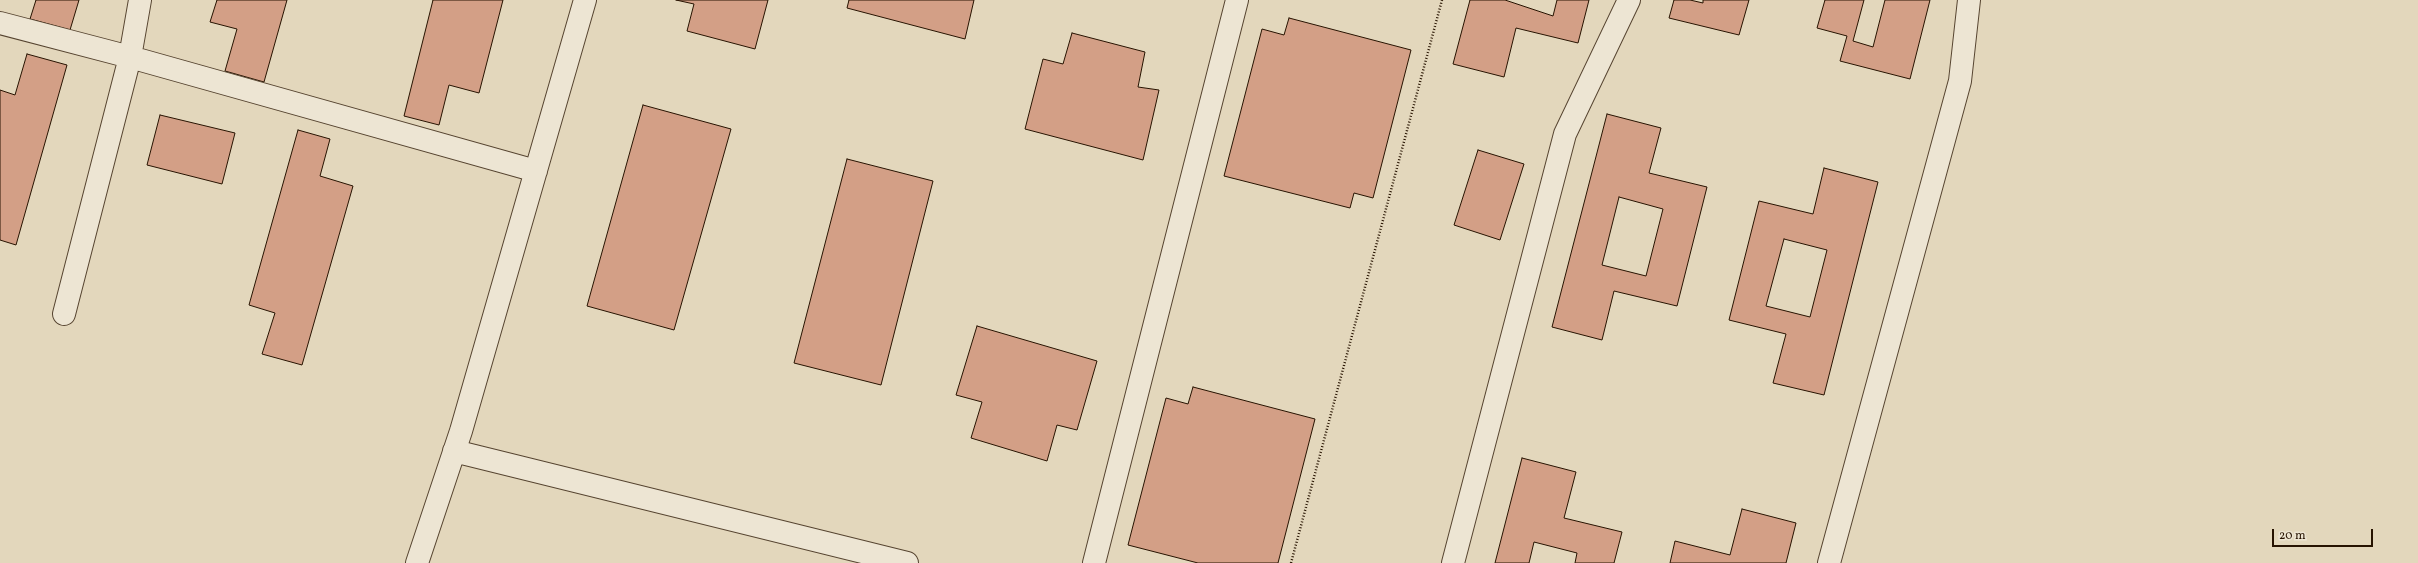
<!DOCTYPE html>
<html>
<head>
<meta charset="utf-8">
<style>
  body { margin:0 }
  #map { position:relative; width:2418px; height:563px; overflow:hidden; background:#e3d7bc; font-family:Vollkorn,serif }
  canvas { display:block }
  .scale { position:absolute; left:2272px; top:529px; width:101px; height:18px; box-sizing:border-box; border:2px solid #271301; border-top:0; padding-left:5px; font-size:12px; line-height:14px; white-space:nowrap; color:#271301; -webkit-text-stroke:3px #ede5d3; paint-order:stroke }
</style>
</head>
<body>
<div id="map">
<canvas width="2418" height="563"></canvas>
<div class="scale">20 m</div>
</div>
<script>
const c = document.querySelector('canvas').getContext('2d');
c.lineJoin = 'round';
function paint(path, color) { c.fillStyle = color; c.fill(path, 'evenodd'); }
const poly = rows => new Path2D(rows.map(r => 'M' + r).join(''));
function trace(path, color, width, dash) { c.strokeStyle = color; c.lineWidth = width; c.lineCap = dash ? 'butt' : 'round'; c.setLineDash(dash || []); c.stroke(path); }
const building = poly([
  [36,0,79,0,70,30,30,19,36,0],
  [217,0,287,0,264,82,225,71,237,29,210,22,217,0],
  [433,0,503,0,479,93,449,85,439,125,404,116,433,0],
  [676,0,768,0,755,49,687,31,694,4,676,0],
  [849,0,974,0,965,39,847,8,849,0],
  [1470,0,1505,0,1553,16,1557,0,1589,0,1578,43,1516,28,1504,77,1453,64,1470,0],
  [1674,0,1690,0,1703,3,1703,0,1749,0,1739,35,1669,18,1674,0],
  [1825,0,1864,0,1853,41,1873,47,1885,0,1930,0,1910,79,1840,61,1847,36,1817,28,1825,0],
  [1289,18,1411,50,1373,198,1354,193,1350,208,1224,176,1262,29,1284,35,1289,18],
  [1072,33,1145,52,1138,87,1159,90,1143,160,1025,129,1043,59,1063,64,1072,33],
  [27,54,67,65,16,245,0,240,0,90,15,95,27,54],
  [643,105,731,129,674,330,587,306,643,105],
  [1607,114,1661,128,1649,173,1707,187,1677,306,1614,291,1602,340,1552,327,1607,114],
  [1619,197,1663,209,1646,276,1602,265,1619,197],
  [160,115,235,133,222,184,147,165,160,115],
  [298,130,330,139,320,176,353,186,302,365,262,354,275,313,249,305,298,130],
  [1478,150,1524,164,1500,240,1454,225,1478,150],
  [847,159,933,181,881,385,794,363,847,159],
  [1824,168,1878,182,1824,395,1773,383,1786,334,1729,320,1759,201,1813,214,1824,168],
  [1784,239,1827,250,1810,317,1766,306,1784,239],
  [977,326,1097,361,1077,430,1057,425,1047,461,971,438,982,402,956,395,977,326],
  [1193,387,1315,419,1278,563,1198,563,1128,545,1166,398,1188,404,1193,387],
  [1522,458,1576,472,1564,518,1622,532,1614,563,1575,563,1577,553,1534,542,1529,563,1495,563,1522,458],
  [1742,509,1796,523,1786,563,1670,563,1675,541,1730,555,1742,509]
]);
paint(building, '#d39f86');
trace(building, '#271301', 1);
const minor = poly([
  [0,23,130,57,536,171],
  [64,314,130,57,140,0],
  [454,451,907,563],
  [417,563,461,431,585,0],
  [1094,563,1237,0],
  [1453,563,1565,134,1629,0],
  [1829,563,1960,81,1969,0]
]);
trace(minor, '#564430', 24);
trace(poly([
  [1291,563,1442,0]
]), '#271301', 2.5, [1, 2]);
trace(minor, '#ede5d3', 22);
</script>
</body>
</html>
